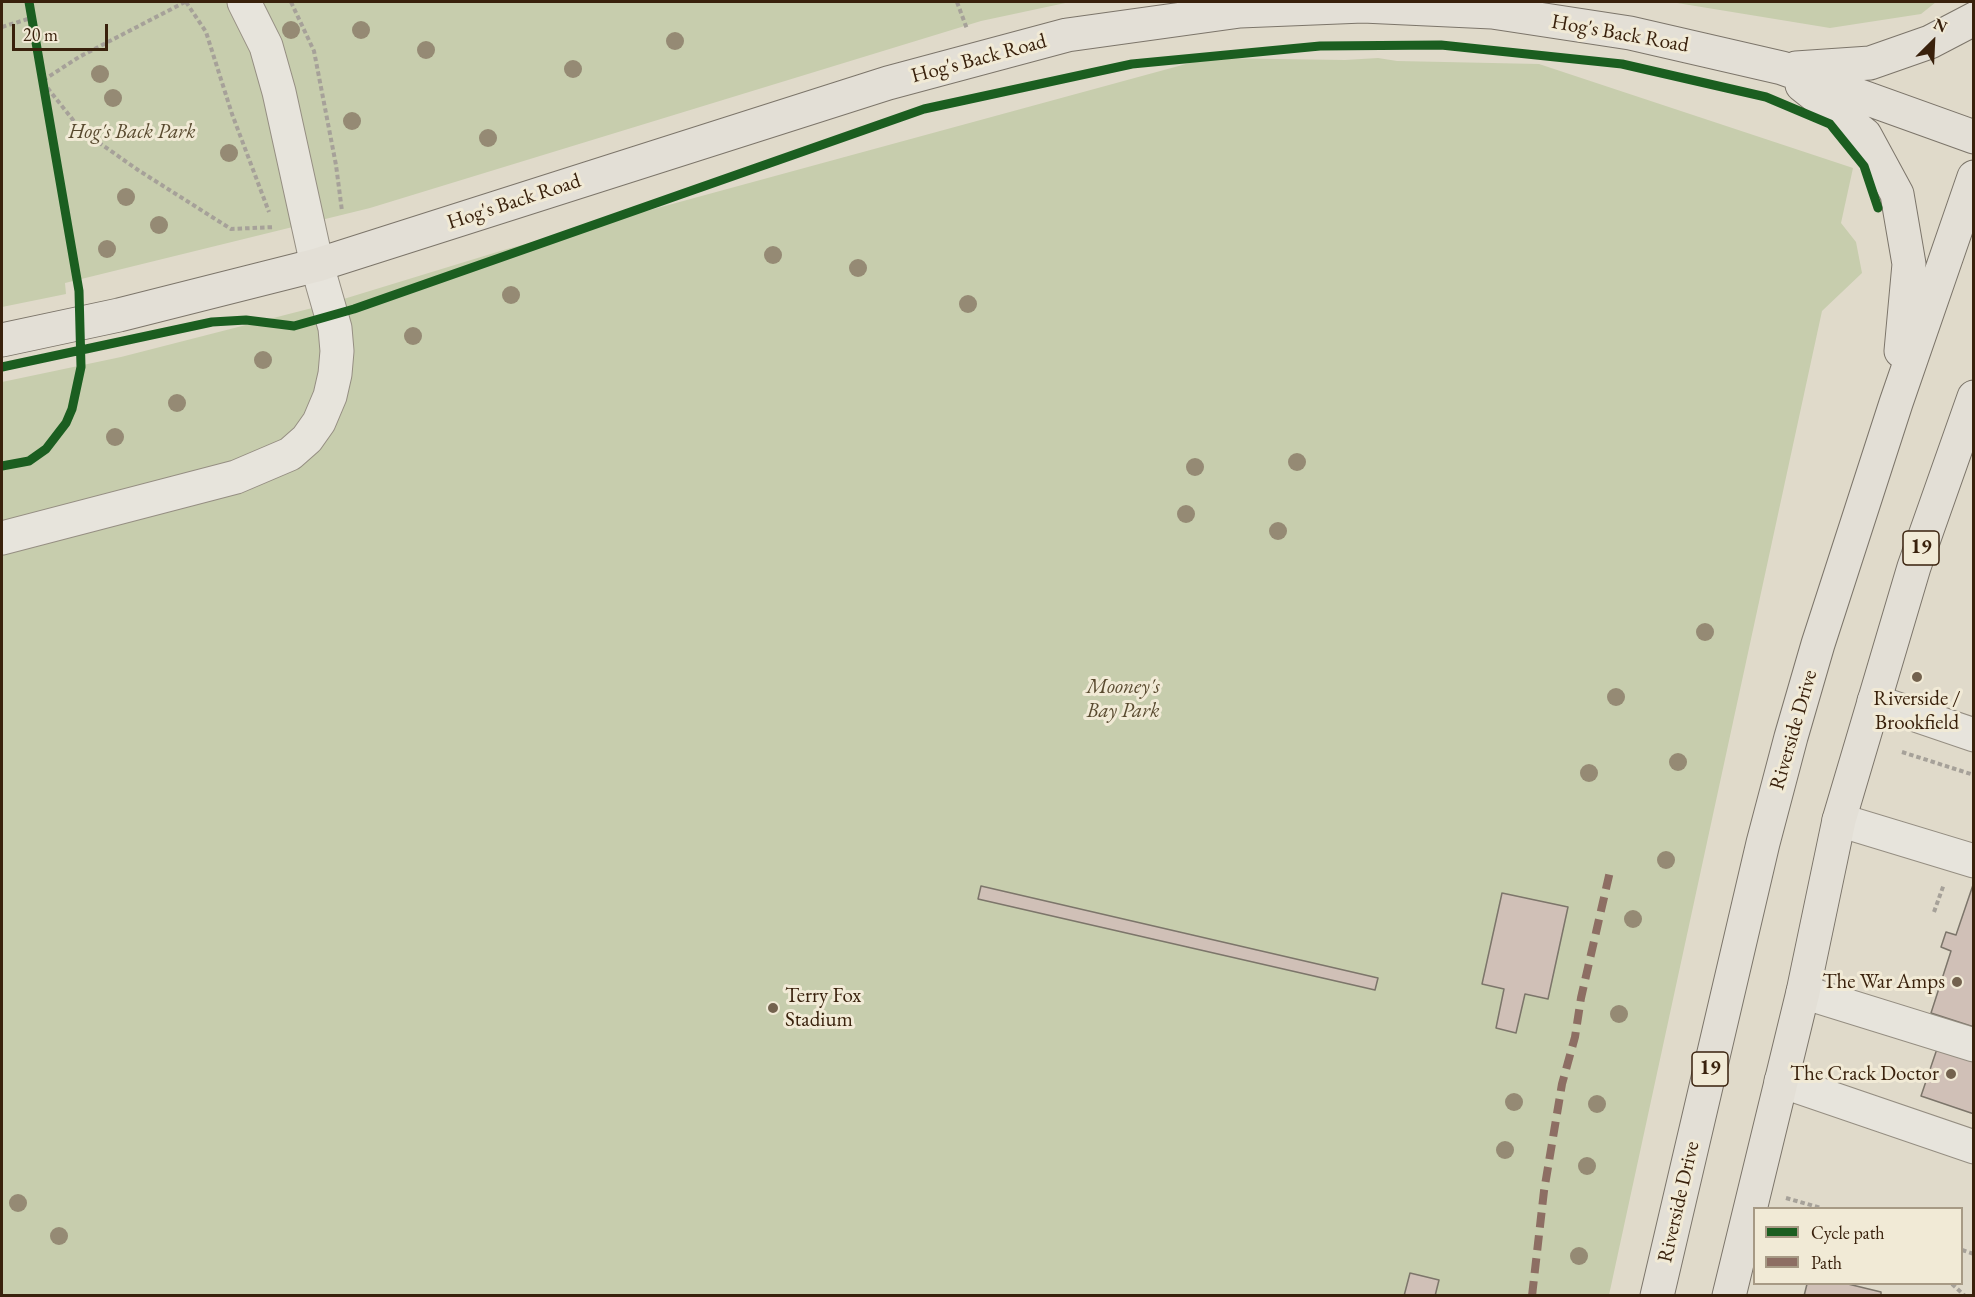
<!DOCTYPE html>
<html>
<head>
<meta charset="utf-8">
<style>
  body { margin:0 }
  #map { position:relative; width:1975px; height:1297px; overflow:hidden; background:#e0daca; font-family:"EB Garamond",serif }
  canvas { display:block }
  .frame { position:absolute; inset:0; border:3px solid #39210c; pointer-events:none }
  .legend { position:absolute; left:1753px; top:1207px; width:210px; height:78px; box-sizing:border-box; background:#f1ead6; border:2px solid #a79a85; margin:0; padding:8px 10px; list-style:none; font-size:18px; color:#39210c }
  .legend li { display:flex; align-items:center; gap:12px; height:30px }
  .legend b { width:30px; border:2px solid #a79a85 }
  .north { position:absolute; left:1903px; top:12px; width:60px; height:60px; -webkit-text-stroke:4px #f1ead6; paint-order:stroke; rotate:24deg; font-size:16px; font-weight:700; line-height:24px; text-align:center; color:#39210c }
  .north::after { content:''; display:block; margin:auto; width:21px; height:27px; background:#39210c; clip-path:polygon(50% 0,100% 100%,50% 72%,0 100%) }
  .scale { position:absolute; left:12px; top:24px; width:96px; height:27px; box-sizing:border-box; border:3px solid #39210c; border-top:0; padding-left:8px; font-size:18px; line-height:21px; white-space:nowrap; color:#39210c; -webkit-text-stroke:4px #f1ead6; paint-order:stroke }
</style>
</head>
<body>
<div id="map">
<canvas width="1975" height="1297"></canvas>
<div class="frame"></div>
<ul class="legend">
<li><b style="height:8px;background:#1b5e20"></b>Cycle path</li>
<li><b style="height:8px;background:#8d6e63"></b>Path</li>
</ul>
<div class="north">N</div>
<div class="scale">20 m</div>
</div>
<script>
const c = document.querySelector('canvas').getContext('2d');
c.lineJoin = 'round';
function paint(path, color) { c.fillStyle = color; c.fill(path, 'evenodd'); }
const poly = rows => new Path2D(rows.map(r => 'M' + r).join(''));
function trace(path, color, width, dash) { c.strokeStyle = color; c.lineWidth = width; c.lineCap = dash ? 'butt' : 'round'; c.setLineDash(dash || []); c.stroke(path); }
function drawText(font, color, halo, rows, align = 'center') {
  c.font = font + ' "EB Garamond",serif'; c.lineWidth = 6; c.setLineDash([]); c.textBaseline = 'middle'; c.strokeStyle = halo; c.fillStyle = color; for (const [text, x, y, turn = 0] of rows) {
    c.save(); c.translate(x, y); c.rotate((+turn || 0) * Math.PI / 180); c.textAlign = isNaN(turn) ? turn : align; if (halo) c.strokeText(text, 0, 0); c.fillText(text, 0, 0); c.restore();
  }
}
paint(poly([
  [2,2,1070,2,981,21,370,208,65,283,66,294,2,307],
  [1671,2,1936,2,1921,14,1830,28],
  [1208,58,1345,60,1378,58,1397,61,1539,64,1853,168,1841,223,1856,242,1862,273,1822,311,1609,1295,2,1295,2,382,121,357,324,305,507,249]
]), '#c7cdad');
const building = poly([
  [1974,882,1974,1027,1931,1013,1951,951,1941,947,1946,932,1956,935,1974,882],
  [981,886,1378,978,1375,990,978,899,981,886],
  [1502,893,1568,907,1548,999,1525,994,1516,1033,1496,1028,1504,989,1482,984,1502,893],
  [1940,1040,1974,1051,1974,1114,1921,1096,1940,1040],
  [1410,1273,1439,1280,1435,1296,1404,1296,1410,1273],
  [1807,1284,1848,1284,1881,1292,1881,1296,1804,1296,1807,1284]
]);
paint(building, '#d0c0b7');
trace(building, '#7c756a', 1.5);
const minor = poly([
  [2,538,236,477,290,454,307,439,319,422,330,396,335,374,337,351,335,328,317,265,279,92,266,46,244,2],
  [1874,701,1974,735],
  [1839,820,1974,861],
  [1803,992,1974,1045],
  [1781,1081,1974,1147]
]);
const major = poly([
  [1796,68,1870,63,1930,42,1974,19],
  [1802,85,1865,135,1897,194,1909,264,1901,351],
  [2,340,119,315,317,265,888,83,1067,35,1240,11,1363,6,1492,12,1630,33,1782,68,1974,137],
  [1657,1296,1763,843,1791,737,1818,644,1896,403,1974,177],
  [1729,1296,1803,992,1839,820,1914,567,1974,397]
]);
trace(minor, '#958e82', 35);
trace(major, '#7c756a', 35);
trace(poly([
  [185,2,79,57,42,81,81,130,138,170,231,229,275,227],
  [186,2,206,32,232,114,269,212],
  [291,2,314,51,336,165,342,211],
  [957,2,967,29],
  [2,27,31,18],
  [1902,752,1974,775],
  [1934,912,1944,884],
  [1786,1198,1821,1208],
  [1962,1250,1974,1254],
  [1952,1284,1965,1296]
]), '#a6a199', 4, [4.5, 3]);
trace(minor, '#e7e4dc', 33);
trace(major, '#e3dfd6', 33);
trace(poly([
  [1532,1296,1544,1191,1562,1084,1575,1037,1581,998,1611,867]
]), '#8d6e63', 8, [15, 8]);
trace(poly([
  [2,367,212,322,246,320,294,326,354,309,924,109,1132,64,1320,46,1441,45,1622,64,1766,97,1830,124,1864,166,1878,208],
  [2,466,29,461,46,449,66,423,72,409,81,367,79,291,29,2]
]), '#1b5e20', 9);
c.fillStyle = '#958a74';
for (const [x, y] of [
  [291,30],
  [361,30],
  [675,41],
  [426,50],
  [573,69],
  [100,74],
  [113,98],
  [352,121],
  [488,138],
  [229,153],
  [126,197],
  [159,225],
  [107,249],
  [773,255],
  [858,268],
  [511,295],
  [968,304],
  [413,336],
  [263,360],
  [177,403],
  [115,437],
  [1297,462],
  [1195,467],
  [1186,514],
  [1278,531],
  [1705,632],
  [1616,697],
  [1678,762],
  [1589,773],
  [1666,860],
  [1633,919],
  [1619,1014],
  [1514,1102],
  [1597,1104],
  [1505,1150],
  [1587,1166],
  [18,1203],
  [59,1236],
  [1579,1256]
]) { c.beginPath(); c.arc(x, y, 9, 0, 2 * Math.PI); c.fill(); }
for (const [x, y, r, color] of [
  [1917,677,6,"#73624e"],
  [1957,982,6,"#73624e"],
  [773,1008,6,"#73624e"],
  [1951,1074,6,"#73624e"]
]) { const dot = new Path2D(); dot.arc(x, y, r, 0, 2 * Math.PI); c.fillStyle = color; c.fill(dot); trace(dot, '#f1ead6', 2); }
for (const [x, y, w] of [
  [1921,548,36],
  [1710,1069,36]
]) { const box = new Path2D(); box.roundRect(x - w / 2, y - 17, w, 34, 4.5); c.fillStyle = '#f1ead6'; c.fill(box); trace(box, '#39210c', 1.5); }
drawText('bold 20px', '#39210c', null, [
  ["19",1921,548],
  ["19",1710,1069]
]);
drawText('21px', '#39210c', '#f1ead6', [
  ["Hog's Back Road",1620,34,10],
  ["Hog's Back Road",979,59,-15],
  ["Hog's Back Road",514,202,-18],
  ["Riverside Drive",1794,730,-74],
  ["Riverside Drive",1679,1202,-77]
]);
drawText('italic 21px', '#58492e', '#f1ead6', [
  ["Hog's Back Park",132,132],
  ["Mooney's",1123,687],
  ["Bay Park",1123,711]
]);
drawText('21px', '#39210c', '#f1ead6', [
  ["Riverside /",1917,699,"center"],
  ["Brookfield",1917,723,"center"],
  ["The War Amps",1945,982],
  ["Terry Fox",785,996,"left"],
  ["Stadium",785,1020,"left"],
  ["The Crack Doctor",1939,1074]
], 'right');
</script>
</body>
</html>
